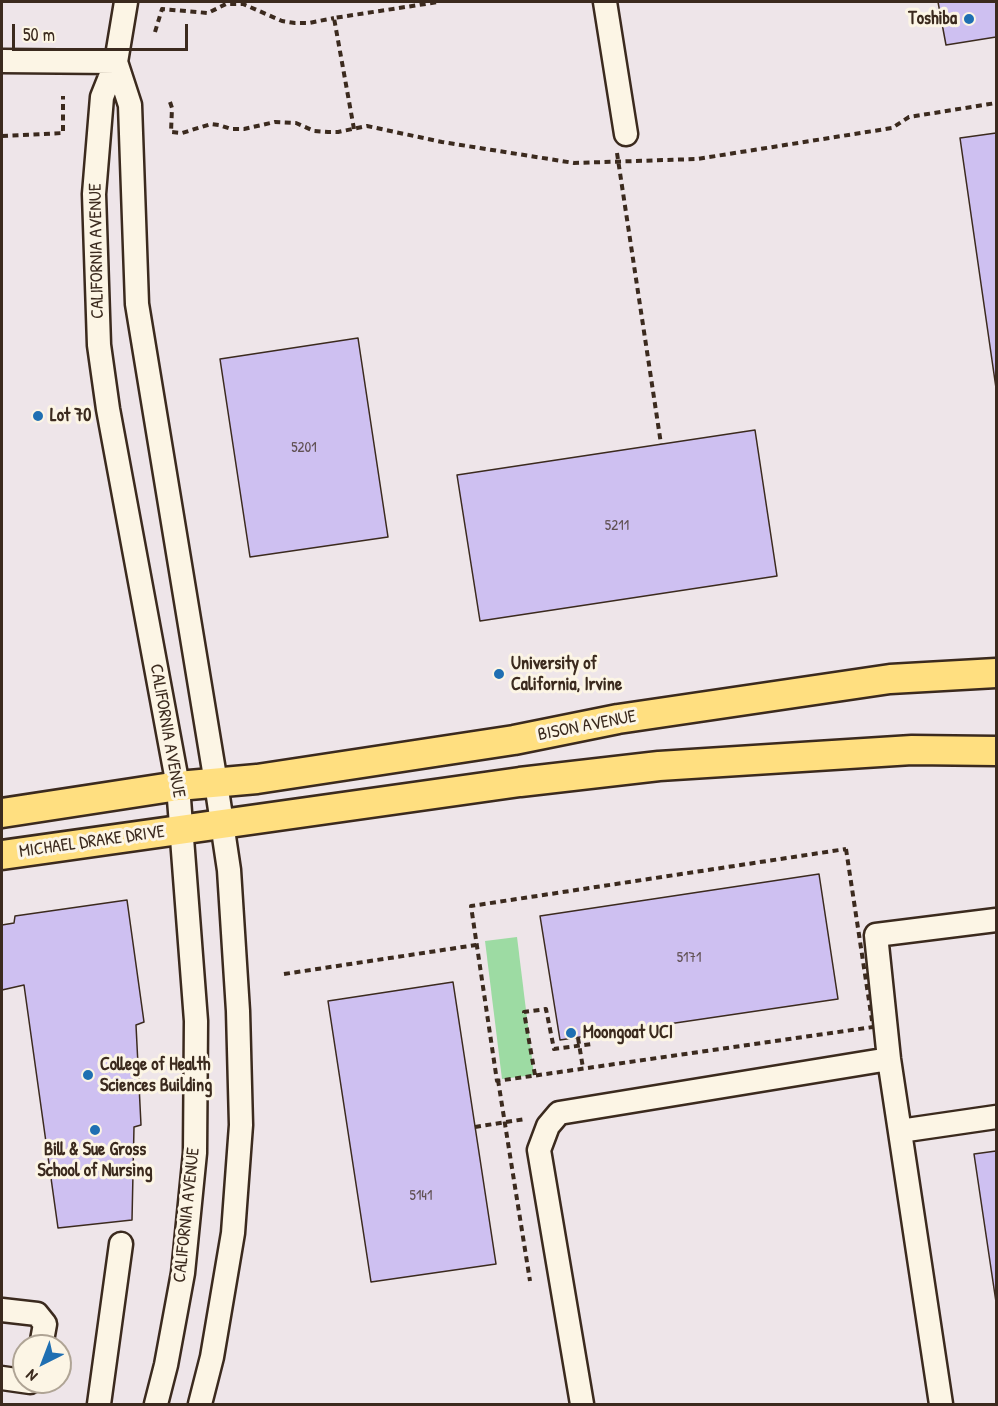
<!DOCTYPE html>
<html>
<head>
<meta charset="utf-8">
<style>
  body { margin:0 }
  #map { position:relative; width:998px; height:1406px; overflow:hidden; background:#fcf5e5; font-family:"Patrick Hand",sans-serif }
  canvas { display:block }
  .frame { position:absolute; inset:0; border:3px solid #3b2a1e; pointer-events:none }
  .north { position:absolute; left:12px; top:1334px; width:60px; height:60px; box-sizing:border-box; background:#fcf5e5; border:2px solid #afa495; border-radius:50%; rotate:222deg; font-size:16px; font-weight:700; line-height:24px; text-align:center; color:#3b2a1e }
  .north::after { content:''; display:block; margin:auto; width:21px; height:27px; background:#1f6fb2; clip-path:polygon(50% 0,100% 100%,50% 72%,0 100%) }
  .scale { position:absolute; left:12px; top:24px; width:176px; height:27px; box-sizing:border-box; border:3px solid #3b2a1e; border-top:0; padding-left:8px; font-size:18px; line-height:21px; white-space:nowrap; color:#3b2a1e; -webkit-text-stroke:4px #fcf5e5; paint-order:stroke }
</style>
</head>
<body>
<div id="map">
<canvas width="998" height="1406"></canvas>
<div class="frame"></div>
<div class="north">N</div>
<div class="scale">50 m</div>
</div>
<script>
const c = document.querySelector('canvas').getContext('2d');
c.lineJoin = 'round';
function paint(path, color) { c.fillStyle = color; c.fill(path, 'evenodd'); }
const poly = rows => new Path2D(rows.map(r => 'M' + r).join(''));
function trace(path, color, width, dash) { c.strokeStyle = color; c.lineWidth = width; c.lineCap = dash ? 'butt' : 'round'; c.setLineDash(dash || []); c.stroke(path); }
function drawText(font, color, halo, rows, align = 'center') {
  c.font = font + ' "Patrick Hand",sans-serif'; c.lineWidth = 6; c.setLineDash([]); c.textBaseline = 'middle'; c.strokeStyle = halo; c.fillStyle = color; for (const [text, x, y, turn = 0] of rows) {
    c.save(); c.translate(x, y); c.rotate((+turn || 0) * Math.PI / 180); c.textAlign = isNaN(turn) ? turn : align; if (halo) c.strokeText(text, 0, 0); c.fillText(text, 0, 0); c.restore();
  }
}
paint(poly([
  [2,2,996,2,996,1404,2,1404],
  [24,1346,60,1346,60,1382,24,1382]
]), '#eee5e9');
paint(poly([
  [517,937,534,1075,502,1079,485,941]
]), '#9ddba3');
const building = poly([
  [938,2,996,2,996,37,946,45,938,2],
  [996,133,996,388,960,138,996,133],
  [358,338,388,537,250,557,220,359,358,338],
  [755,430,777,576,480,621,457,475,755,430],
  [819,874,838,999,560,1040,540,916,819,874],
  [127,900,144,1022,136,1025,141,1125,134,1127,132,1220,58,1228,24,985,2,990,2,925,14,923,15,916,127,900],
  [453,982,496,1264,371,1282,328,1001,453,982],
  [996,1151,996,1302,974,1154,996,1151]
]);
paint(building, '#cec0f1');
trace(building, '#3b2a1e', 1.5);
const minor = poly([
  [126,2,116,62,102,97,94,194,99,345,108,409,178,786,196,1021,195,1153,183,1273,166,1365,156,1404],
  [605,2,626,134],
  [2,61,116,62],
  [116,62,130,105,137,304,216,783,229,870,238,1011,241,1125,233,1233,212,1357,200,1404],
  [900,1131,996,1117],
  [2,1310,37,1314,45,1324,41,1346],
  [2,1378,30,1382],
  [99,1404,121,1244],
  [582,1404,539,1150,548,1126,559,1113,889,1059],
  [941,1404,889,1059,876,935,996,920]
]);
const major = poly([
  [2,813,178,786,257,779,514,740,618,719,890,679,996,673],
  [2,855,520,782,659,766,912,750,996,751]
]);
trace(minor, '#3b2a1e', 27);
trace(major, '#3b2a1e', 33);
trace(poly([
  [155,32,162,9,208,13,226,4,243,4,282,21,295,23,309,23,334,18],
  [170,102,172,108,171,132,182,133,211,124,219,125,231,129,244,129,275,122,296,123,314,131,328,132,338,132,367,126,442,142,574,163,697,159,892,128,909,117,996,103],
  [354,129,334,18,438,2],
  [2,136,63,133,63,96],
  [617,153,661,444],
  [846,849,873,1027,497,1081,471,906,846,849],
  [284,974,476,945],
  [578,1038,583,1068],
  [535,1075,524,1012,546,1009,554,1049,592,1044],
  [498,1080,530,1281],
  [475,1127,525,1119]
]), '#3b2a1e', 4, [6, 4.5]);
trace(minor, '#fcf5e5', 22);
trace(major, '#ffdf80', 28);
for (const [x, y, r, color] of [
  [969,19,6,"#1f6fb2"],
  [38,416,6,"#1f6fb2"],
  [499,674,6,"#1f6fb2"],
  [571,1033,6,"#1f6fb2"],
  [88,1075,6,"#1f6fb2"],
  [95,1130,6,"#1f6fb2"]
]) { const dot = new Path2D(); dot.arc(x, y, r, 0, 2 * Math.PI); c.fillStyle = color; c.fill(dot); trace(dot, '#fcf5e5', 2); }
drawText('15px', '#605053', null, [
  ["5201",304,448],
  ["5211",617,526],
  ["5171",689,958],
  ["5141",421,1196]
]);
drawText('bold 18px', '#3b2a1e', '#fcf5e5', [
  ["Toshiba",957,19,"right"],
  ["Lot 70",50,416],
  ["University of",511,664],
  ["California, Irvine",511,685],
  ["Moongoat UCI",583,1033],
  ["College of Health",100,1065],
  ["Sciences Building",100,1086],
  ["Bill & Sue Gross",95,1150,"center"],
  ["School of Nursing",95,1171,"center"]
], 'left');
drawText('18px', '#3b2a1e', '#fcf5e5', [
  ["CALIFORNIA AVENUE",97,251,-91],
  ["BISON AVENUE",587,726,-11],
  ["CALIFORNIA AVENUE",167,731,80],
  ["MICHAEL DRAKE DRIVE",92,842,-8],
  ["CALIFORNIA AVENUE",187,1215,-84]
]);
</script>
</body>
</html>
